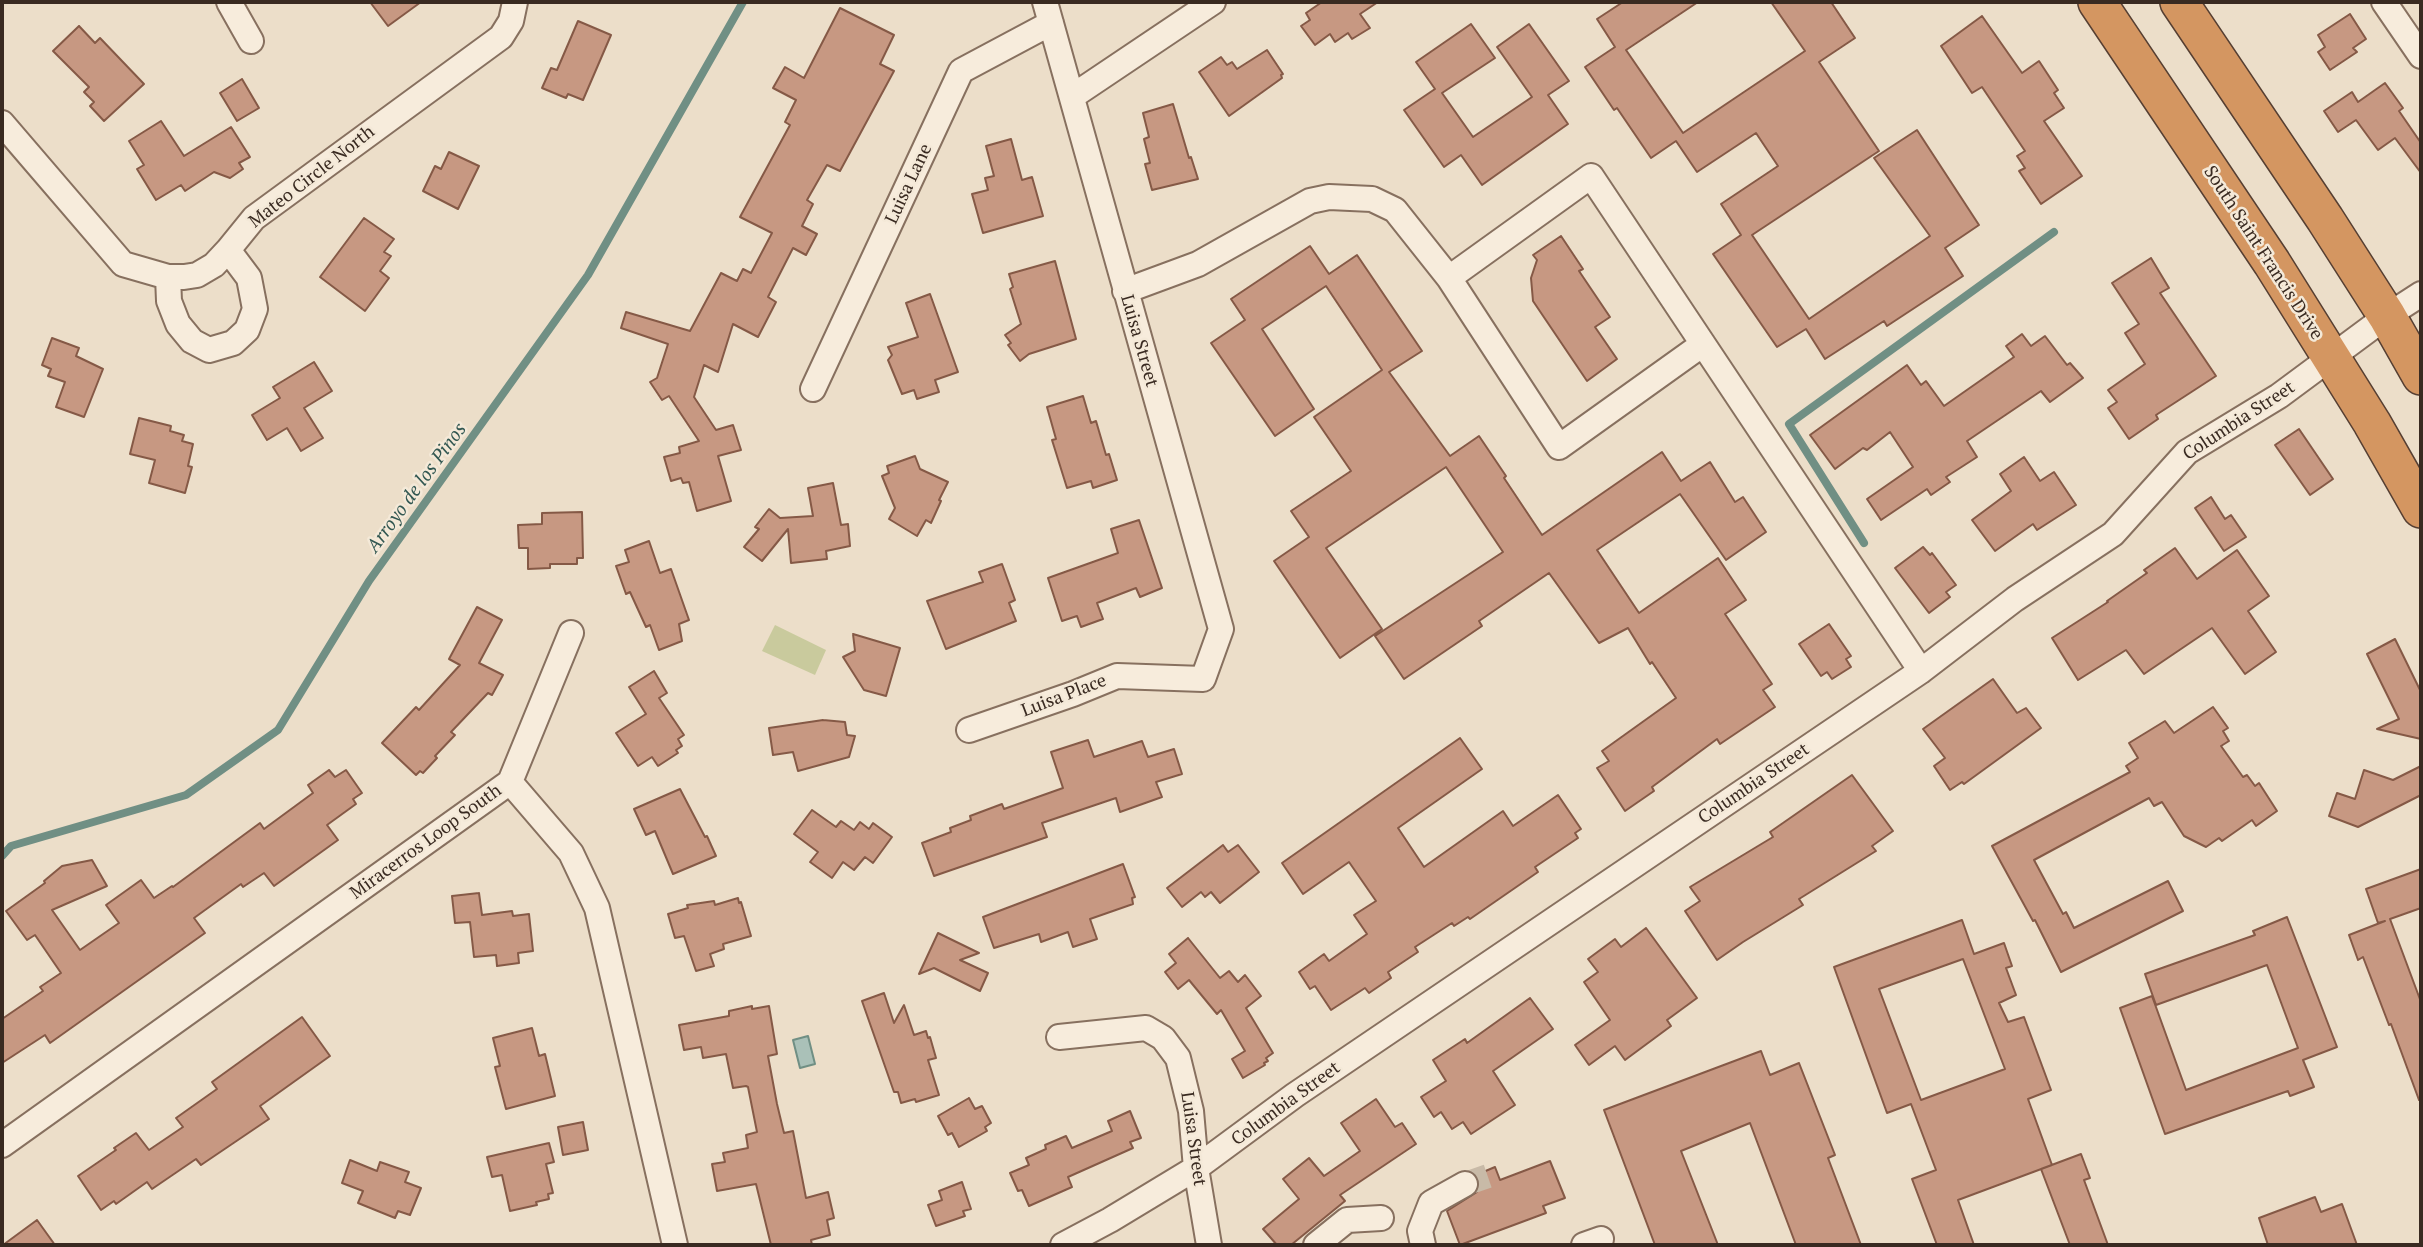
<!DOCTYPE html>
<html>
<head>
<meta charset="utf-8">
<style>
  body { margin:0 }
  #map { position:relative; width:2423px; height:1247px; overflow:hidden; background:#ecdec9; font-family:"PT Serif",serif }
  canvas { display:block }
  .frame { position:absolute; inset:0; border:4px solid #392a21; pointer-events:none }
</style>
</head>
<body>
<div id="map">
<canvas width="2423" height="1247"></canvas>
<div class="frame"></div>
</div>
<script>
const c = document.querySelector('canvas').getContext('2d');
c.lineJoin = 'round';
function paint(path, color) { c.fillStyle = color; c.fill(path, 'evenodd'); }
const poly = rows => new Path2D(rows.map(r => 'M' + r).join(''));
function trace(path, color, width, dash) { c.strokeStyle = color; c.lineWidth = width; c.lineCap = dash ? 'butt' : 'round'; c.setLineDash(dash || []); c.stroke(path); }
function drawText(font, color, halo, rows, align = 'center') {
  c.font = font + ' "PT Serif",serif'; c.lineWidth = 5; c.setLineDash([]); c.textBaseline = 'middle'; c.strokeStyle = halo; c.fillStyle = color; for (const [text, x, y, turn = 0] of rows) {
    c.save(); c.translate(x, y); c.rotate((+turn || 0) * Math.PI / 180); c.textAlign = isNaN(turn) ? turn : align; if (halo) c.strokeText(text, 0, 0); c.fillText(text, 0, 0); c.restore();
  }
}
paint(poly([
  [775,625,826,650,815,675,762,651]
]), '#c9ca9d');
const water = poly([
  [808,1036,815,1064,800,1068,793,1040,808,1036]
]);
paint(water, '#aac1b8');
trace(water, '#708f84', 2);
trace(poly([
  [1864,543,1789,424,2054,232],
  [2,856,11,846,186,795,278,730,369,581,588,275,743,2]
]), '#708f84', 8);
const building = poly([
  [370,2,421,2,388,26,370,2],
  [1322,2,1378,2,1360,14,1370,28,1352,39,1348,33,1335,42,1330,34,1315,45,1301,26,1310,20,1306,13,1322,2],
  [1623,2,1698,2,1626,50,1683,133,1805,51,1771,2,1831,2,1855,38,1819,62,1879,151,1752,235,1809,319,1930,236,1874,158,1917,130,1979,225,1945,248,1963,276,1887,326,1884,321,1825,359,1806,329,1777,347,1713,254,1741,235,1721,204,1778,166,1756,133,1697,172,1676,141,1651,158,1617,108,1614,110,1585,67,1615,47,1597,19,1623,2],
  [840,8,894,35,880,64,894,71,840,171,827,165,807,200,813,204,802,226,817,234,806,255,793,248,768,297,776,302,758,337,733,324,718,372,704,365,694,397,716,430,733,425,741,450,718,456,731,501,697,511,689,482,683,483,681,478,671,481,664,457,680,453,679,447,699,441,669,396,662,400,650,382,657,378,668,344,621,328,626,312,690,331,721,273,737,281,743,269,751,273,772,233,740,217,790,125,785,122,796,100,773,88,785,67,804,78,840,8],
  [2350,14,2366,39,2353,48,2357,52,2330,70,2318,52,2325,47,2318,35,2350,14],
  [1982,16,2022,73,2039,61,2058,90,2054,93,2064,108,2044,121,2082,176,2041,204,2019,171,2025,168,2017,156,2025,151,1982,87,1972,93,1941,46,1982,16],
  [578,21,611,35,583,100,568,94,566,98,542,88,551,68,557,70,578,21],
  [1471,24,1495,58,1442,93,1473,137,1532,97,1497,47,1529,24,1569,81,1548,95,1568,124,1482,185,1461,155,1444,167,1404,110,1435,89,1416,62,1471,24],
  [79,26,95,43,100,38,144,84,104,121,90,106,94,102,84,92,89,87,53,51,79,26],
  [1267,50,1283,74,1281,75,1282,78,1229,116,1199,72,1221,57,1227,65,1232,62,1237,69,1267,50],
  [242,79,259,108,237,121,220,93,242,79],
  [2385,83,2403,108,2399,111,2421,143,2421,173,2395,138,2378,150,2356,120,2338,132,2324,111,2352,92,2358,102,2385,83],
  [1173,104,1189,158,1191,157,1198,179,1152,190,1145,164,1150,163,1144,139,1149,137,1143,113,1173,104],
  [161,121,184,156,231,127,250,157,239,163,243,169,230,178,214,172,185,191,181,185,156,200,137,169,144,165,129,141,161,121],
  [1011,139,1022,180,1032,177,1043,216,983,233,972,194,988,190,985,178,994,176,986,146,1011,139],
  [449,152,479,166,458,209,423,191,435,166,441,169,449,152],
  [364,218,394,239,384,252,391,256,380,271,389,278,365,311,320,277,364,218],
  [1561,236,1583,269,1579,271,1610,317,1595,327,1617,359,1587,381,1533,301,1531,278,1537,260,1533,255,1561,236],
  [1310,246,1329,274,1357,255,1422,351,1389,372,1450,456,1479,436,1506,476,1504,478,1542,535,1662,452,1681,481,1710,462,1735,502,1743,497,1766,532,1726,560,1680,494,1597,550,1639,613,1718,558,1746,600,1725,614,1772,684,1763,690,1775,707,1720,744,1717,739,1652,787,1654,791,1625,811,1597,768,1609,761,1602,751,1676,698,1652,662,1650,664,1628,628,1599,643,1549,573,1479,621,1482,626,1404,679,1375,636,1503,552,1446,467,1326,548,1382,629,1340,658,1274,561,1309,537,1291,511,1351,471,1314,417,1382,370,1326,286,1262,329,1314,409,1275,436,1211,343,1245,320,1231,299,1310,246],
  [2151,258,2169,288,2160,293,2216,376,2156,415,2158,419,2129,439,2108,408,2117,402,2108,390,2145,364,2125,333,2139,324,2112,283,2151,258],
  [1055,261,1076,339,1029,354,1020,361,1008,345,1011,343,1005,335,1021,324,1010,289,1013,287,1009,274,1055,261],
  [930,294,958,372,935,380,939,392,917,399,914,390,902,394,888,360,892,355,888,347,918,337,906,303,930,294],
  [2022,334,2031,346,2045,336,2067,365,2070,363,2083,378,2050,402,2041,391,1967,441,1977,457,1946,477,1950,482,1931,495,1927,489,1881,520,1867,499,1913,467,1890,432,1867,450,1863,448,1835,469,1810,435,1907,365,1921,385,1926,381,1944,406,2014,357,2006,346,2022,334],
  [52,338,79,348,76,356,103,369,84,417,56,407,65,382,48,376,51,369,42,365,52,338],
  [314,362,332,391,304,408,323,438,301,451,287,428,267,440,252,415,280,398,273,387,314,362],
  [1083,396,1091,423,1096,421,1106,455,1109,454,1117,480,1093,488,1091,481,1067,488,1052,440,1056,439,1047,407,1083,396],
  [139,418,171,426,170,431,184,435,182,441,193,444,188,466,192,467,185,493,149,483,155,460,130,454,139,418],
  [2299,429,2333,479,2310,495,2275,445,2299,429],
  [915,456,920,469,948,482,939,500,941,501,931,523,926,520,917,536,889,519,895,508,882,476,889,473,887,466,915,456],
  [2024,457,2040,481,2054,472,2076,505,2037,530,2033,524,1995,551,1972,520,2011,491,2000,474,2024,457],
  [833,483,841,525,848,524,850,546,826,551,827,559,791,563,788,529,762,561,744,547,759,529,755,527,769,509,780,518,813,516,808,488,833,483],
  [2211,497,2225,519,2231,515,2246,537,2224,551,2195,508,2211,497],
  [582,512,583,558,577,558,577,564,550,564,550,568,528,569,528,548,519,548,518,525,542,524,542,513,582,512],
  [1139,520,1162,588,1140,597,1136,588,1097,603,1103,619,1081,627,1077,616,1062,621,1048,578,1118,553,1111,529,1139,520],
  [649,541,660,573,671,569,689,620,679,624,682,641,659,650,650,625,646,627,630,592,626,594,616,566,629,562,625,550,649,541],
  [1923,547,1930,555,1932,553,1956,585,1946,592,1950,597,1929,613,1895,568,1923,547],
  [2175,548,2197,579,2237,550,2269,596,2248,611,2276,652,2245,674,2212,628,2144,674,2126,650,2078,680,2052,638,2108,602,2107,601,2147,573,2144,570,2175,548],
  [1002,564,1015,600,1009,603,1016,621,946,649,927,601,983,582,979,572,1002,564],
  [477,607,502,620,479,663,503,675,492,695,488,693,451,732,455,735,435,756,437,758,423,773,420,771,416,775,382,743,416,707,419,710,460,665,449,659,477,607],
  [1829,624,1851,656,1846,659,1851,667,1832,679,1827,672,1821,676,1799,644,1829,624],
  [853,634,900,648,886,696,864,690,843,657,855,651,853,634],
  [2395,639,2421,692,2421,739,2377,729,2399,719,2367,654,2395,639],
  [654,671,667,693,659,698,684,735,678,739,682,746,676,750,678,753,658,766,652,757,638,766,616,733,646,714,629,687,654,671],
  [1993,679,2017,713,2026,708,2041,728,1964,784,1962,782,1950,790,1934,766,1945,758,1923,729,1993,679],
  [2213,707,2228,728,2223,731,2229,741,2221,746,2243,777,2247,775,2255,786,2259,783,2277,811,2256,826,2252,820,2222,841,2219,838,2206,847,2184,836,2162,802,2154,806,2149,798,2034,860,2063,914,2066,912,2074,928,2168,881,2183,911,2061,972,2035,920,2033,921,1992,846,2130,772,2126,766,2138,758,2129,743,2165,721,2174,733,2213,707],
  [823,720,845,722,847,735,855,736,849,757,798,771,793,752,773,755,769,728,823,720],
  [1460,738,1482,769,1398,828,1424,867,1503,811,1513,826,1558,795,1581,829,1575,833,1578,838,1535,867,1538,872,1470,919,1468,917,1454,926,1452,923,1415,947,1418,952,1388,972,1391,978,1369,993,1365,988,1331,1010,1315,986,1310,989,1299,972,1324,954,1329,961,1367,934,1354,915,1376,901,1349,862,1303,894,1282,863,1460,738],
  [1088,740,1094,757,1142,741,1148,757,1174,749,1182,774,1156,782,1162,797,1120,812,1116,798,1042,823,1047,837,934,876,922,843,951,832,950,828,971,820,970,816,1002,804,1004,809,1063,788,1051,752,1088,740],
  [2421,766,2421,795,2358,827,2329,816,2337,793,2355,799,2364,770,2393,780,2421,766],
  [329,770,335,777,346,770,362,793,353,799,356,804,327,825,338,840,274,886,264,873,243,887,241,884,194,918,205,933,50,1043,45,1035,2,1063,2,1019,43,991,40,987,61,973,35,935,27,940,6,911,45,883,44,881,62,866,92,860,107,886,52,910,80,950,119,923,106,905,141,880,154,898,172,886,173,887,260,823,264,829,313,793,308,785,329,770],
  [1852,775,1893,831,1872,846,1876,851,1799,899,1803,905,1743,942,1717,960,1685,911,1700,901,1690,887,1773,837,1770,832,1852,775],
  [680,789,705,837,707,836,716,856,673,874,655,831,646,835,634,809,680,789],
  [812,810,836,827,841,821,854,830,860,822,869,829,873,823,892,837,873,863,865,857,854,870,843,862,832,878,810,862,818,852,794,834,812,810],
  [1223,845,1228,852,1238,845,1259,872,1220,903,1211,892,1205,897,1201,892,1182,907,1167,888,1223,845],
  [1123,864,1135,897,1132,898,1133,904,1090,919,1097,939,1073,947,1068,932,1041,942,1039,934,994,948,983,917,1123,864],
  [2421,869,2421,908,2390,919,2421,1002,2421,1099,2419,1100,2391,1024,2389,1025,2363,957,2358,960,2349,935,2385,921,2378,923,2366,889,2421,869],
  [479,893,482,915,512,911,513,916,529,914,533,951,518,953,519,963,497,966,496,955,474,957,470,922,455,923,452,896,479,893],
  [738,898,739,903,741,902,751,936,723,944,724,949,710,954,714,966,696,971,684,936,675,938,668,914,688,908,687,905,714,901,715,905,738,898],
  [2287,917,2337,1047,2303,1060,2314,1087,2290,1096,2288,1091,2165,1134,2120,1008,2152,996,2186,1090,2298,1048,2267,965,2156,1005,2145,974,2255,935,2253,931,2287,917],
  [1962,920,1974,954,2004,943,2012,966,2006,968,2016,995,1999,1003,2008,1022,2024,1017,2051,1090,2028,1099,2052,1165,1958,1200,1974,1245,1937,1245,1912,1179,1936,1170,1911,1104,1887,1113,1834,967,1962,920],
  [1963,959,2005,1069,1921,1100,1879,989,1963,959],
  [1646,928,1697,998,1667,1020,1671,1026,1625,1060,1615,1046,1589,1065,1575,1045,1610,1020,1584,982,1598,972,1588,959,1615,939,1621,947,1646,928],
  [938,933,979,953,960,960,988,973,980,991,934,968,919,974,938,933],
  [1188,938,1220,978,1229,971,1238,982,1245,975,1261,996,1246,1008,1273,1053,1266,1058,1268,1061,1264,1063,1265,1065,1243,1078,1232,1059,1245,1051,1221,1010,1217,1014,1189,980,1178,989,1165,972,1176,963,1169,954,1188,938],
  [884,993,894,1023,904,1005,914,1035,926,1031,928,1038,930,1037,936,1058,928,1060,939,1095,916,1102,915,1099,901,1103,898,1092,894,1092,862,1001,884,993],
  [1530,998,1553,1029,1493,1071,1515,1105,1471,1134,1463,1122,1452,1129,1441,1112,1434,1117,1421,1097,1446,1081,1433,1060,1465,1039,1467,1043,1530,998],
  [752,1006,752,1009,769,1006,777,1054,768,1056,777,1104,784,1133,793,1131,806,1198,828,1192,834,1218,827,1220,830,1235,811,1240,812,1245,771,1245,756,1184,717,1191,712,1164,725,1162,723,1153,748,1148,746,1135,757,1132,748,1087,746,1086,733,1088,726,1054,703,1058,701,1047,684,1050,679,1025,729,1016,729,1011,752,1006],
  [302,1017,330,1056,260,1106,269,1119,201,1165,196,1159,152,1189,147,1182,116,1204,114,1201,101,1210,78,1176,116,1150,114,1148,136,1133,149,1150,183,1127,176,1118,217,1089,212,1082,302,1017],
  [532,1028,539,1056,545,1054,555,1096,506,1109,495,1067,500,1066,493,1038,532,1028],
  [1761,1051,1770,1075,1799,1063,1835,1155,1828,1158,1861,1245,1796,1245,1750,1123,1681,1151,1718,1245,1655,1245,1604,1110,1761,1051],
  [969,1098,975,1109,982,1106,991,1123,985,1127,987,1131,959,1147,952,1133,948,1135,938,1116,969,1098],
  [1376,1099,1395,1127,1402,1123,1416,1144,1340,1195,1345,1201,1291,1245,1277,1245,1263,1229,1299,1199,1283,1179,1309,1158,1324,1176,1360,1151,1341,1123,1376,1099],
  [1130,1111,1141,1138,1130,1142,1133,1148,1068,1177,1072,1187,1029,1206,1022,1190,1018,1191,1010,1173,1029,1165,1026,1158,1046,1149,1045,1145,1066,1136,1072,1148,1112,1131,1108,1121,1130,1111],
  [583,1122,588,1150,563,1155,558,1127,583,1122],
  [549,1143,554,1162,546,1164,553,1193,548,1194,549,1199,536,1202,537,1205,510,1211,502,1175,492,1177,487,1157,549,1143],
  [2081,1154,2090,1178,2084,1180,2108,1245,2070,1245,2041,1169,2081,1154],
  [350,1160,377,1171,380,1162,409,1172,405,1182,421,1188,410,1215,398,1211,395,1218,358,1203,363,1191,342,1183,350,1160],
  [1550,1161,1565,1198,1543,1206,1546,1213,1460,1245,1447,1211,1477,1192,1480,1184,1476,1175,1495,1167,1500,1180,1550,1161],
  [962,1182,971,1209,963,1211,965,1216,936,1226,928,1205,942,1200,939,1191,962,1182],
  [2315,1197,2321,1212,2342,1204,2357,1245,2268,1245,2259,1218,2315,1197],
  [37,1220,55,1245,3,1245,37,1220]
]);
paint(building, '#c79882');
trace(building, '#855946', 2);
trace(poly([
  [1465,1184,1497,1173]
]), '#c8baa7', 24, [24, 12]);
const minor = poly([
  [229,2,251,41],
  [2384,2,2421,56],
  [1073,96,1213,2],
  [2,123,123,264,168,277,169,301,178,324,192,341,209,350,233,343,247,330,255,309,249,278,228,250,254,218,501,37,511,21,515,2],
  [168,277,184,277,197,275,214,265,228,250],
  [1449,278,1559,447,1703,344],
  [1125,291,1198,264,1310,201,1329,197,1372,199,1395,210,1449,278,1591,176,1921,671],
  [813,389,961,71,1051,23],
  [969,730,1073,694,1117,676,1203,679,1221,629,1045,2],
  [510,782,571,853,597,908,675,1245],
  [510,782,571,633],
  [1059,1037,1146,1028,1163,1038,1178,1058,1191,1111,1196,1168,1209,1245],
  [2,1145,510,782],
  [1063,1245,1110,1220,1196,1168,1295,1095,1921,671,2015,599,2113,534,2187,452,2279,396,2387,316,2421,294],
  [1316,1245,1347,1220,1381,1218],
  [1423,1245,1420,1231,1431,1203,1465,1184],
  [1584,1245,1601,1239]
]);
const highway = poly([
  [2097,2,2272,263,2372,423,2421,509],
  [2179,2,2325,219,2387,316,2421,376]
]);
trace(minor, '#87705f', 28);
trace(highway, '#563f32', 40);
trace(minor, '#f7ecdc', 24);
trace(highway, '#d49661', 37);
drawText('18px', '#392a21', '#f4e9d8', [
  ["Mateo Circle North",312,177,-38],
  ["Luisa Lane",909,184,-65],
  ["South Saint Francis Drive",2263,253,57],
  ["Luisa Street",1139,341,74],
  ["Columbia Street",2239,421,-33],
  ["Luisa Place",1064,696,-21],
  ["Columbia Street",1754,784,-34],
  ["Miracerros Loop South",426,842,-36],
  ["Columbia Street",1286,1104,-36],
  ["Luisa Street",1193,1139,82]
]);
drawText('italic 19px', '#325751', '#f4e9d8', [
  ["Arroyo de los Pinos",417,488,-54]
]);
</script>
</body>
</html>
